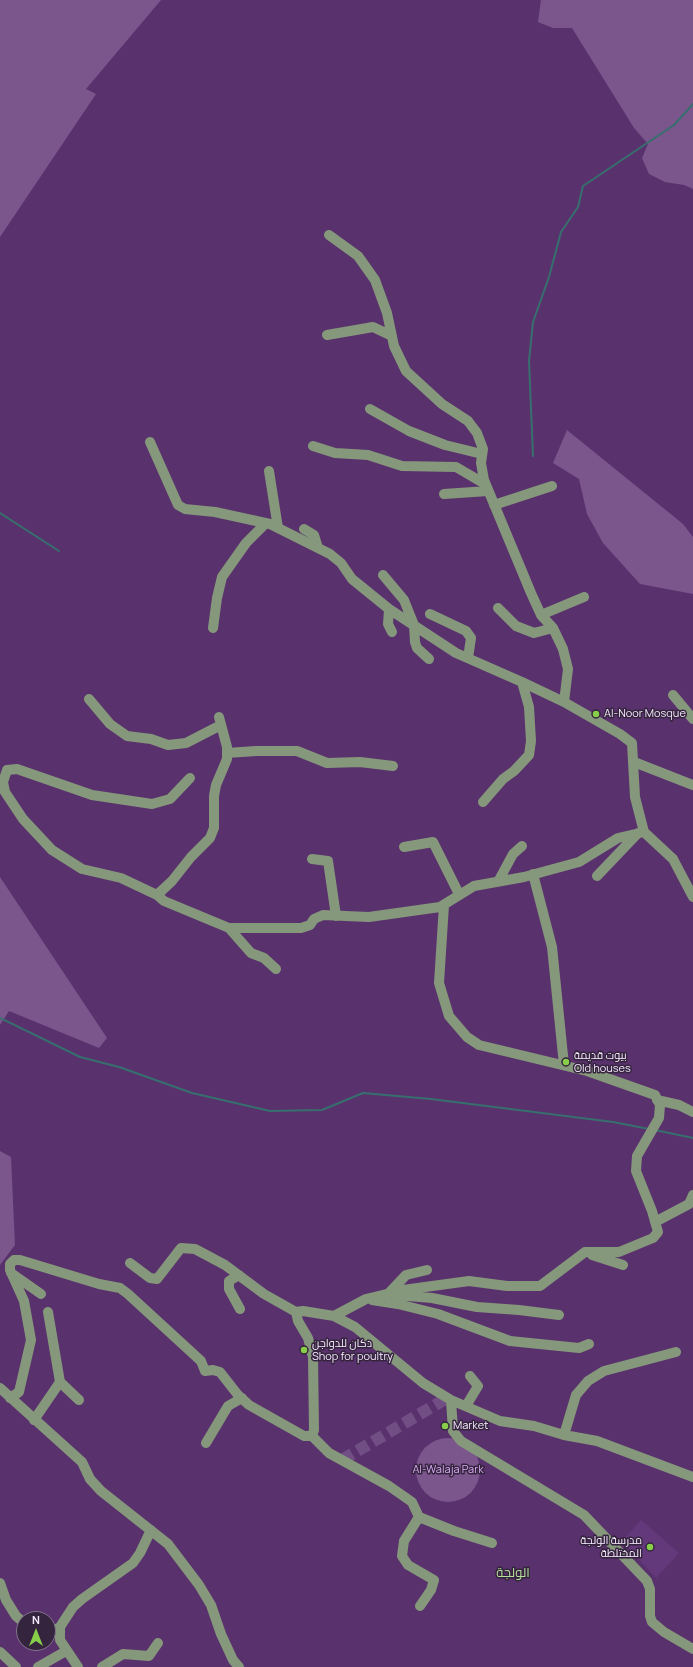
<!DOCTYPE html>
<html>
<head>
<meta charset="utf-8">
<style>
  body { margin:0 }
  #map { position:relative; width:693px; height:1667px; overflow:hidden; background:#59326d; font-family:Manrope,sans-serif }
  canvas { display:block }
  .north { position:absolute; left:16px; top:1611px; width:40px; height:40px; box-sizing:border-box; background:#35243e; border:1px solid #83738b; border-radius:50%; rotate:0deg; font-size:11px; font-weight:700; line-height:16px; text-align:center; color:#f7eaff }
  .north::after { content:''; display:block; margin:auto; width:14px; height:18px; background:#88cf49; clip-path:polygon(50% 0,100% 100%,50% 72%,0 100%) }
</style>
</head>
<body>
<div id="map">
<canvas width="693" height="1667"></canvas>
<div class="north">N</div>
</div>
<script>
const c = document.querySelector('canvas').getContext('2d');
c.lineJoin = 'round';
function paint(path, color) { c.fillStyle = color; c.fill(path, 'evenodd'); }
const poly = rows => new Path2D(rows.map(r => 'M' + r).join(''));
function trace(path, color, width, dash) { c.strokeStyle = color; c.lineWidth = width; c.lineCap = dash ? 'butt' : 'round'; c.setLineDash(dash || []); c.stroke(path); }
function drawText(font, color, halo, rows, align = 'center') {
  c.font = font + ' Manrope,Cairo,sans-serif'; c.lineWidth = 3; c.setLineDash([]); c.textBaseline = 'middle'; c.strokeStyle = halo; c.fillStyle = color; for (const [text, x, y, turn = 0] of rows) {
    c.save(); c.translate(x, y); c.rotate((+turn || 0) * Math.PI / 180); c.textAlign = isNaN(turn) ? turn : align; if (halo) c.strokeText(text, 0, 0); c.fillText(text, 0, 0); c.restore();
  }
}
paint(poly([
  [641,1520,679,1553,656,1578,622,1541]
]), '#64397b');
paint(poly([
  [0,0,161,0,86,89,96,94,0,237],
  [541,0,693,0,693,189,684,185,665,182,649,174,642,158,648,144,634,128,572,28,553,28,538,22],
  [567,430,683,524,693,537,693,594,640,584,603,543,587,514,579,479,553,463],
  [0,877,107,1038,99,1048,9,1011,0,1025],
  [0,1151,11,1157,15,1245,0,1265],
  '416 1470a32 32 0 1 1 64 0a32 32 0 1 1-64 0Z'
]), '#7a568d');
trace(poly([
  [533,456,529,361,533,322,549,277,561,232,578,207,583,186,674,125,693,104],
  [0,513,59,551],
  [0,1018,80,1057,119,1067,192,1093,270,1111,322,1110,363,1093,431,1099,613,1122,649,1129],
  [655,1130,693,1138]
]), '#376f6e', 2);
trace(poly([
  [342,1460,447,1398]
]), '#714e83', 12, [12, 6]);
trace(poly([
  [329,235,358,256,375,280,387,313,394,346,406,371,442,404,468,421,477,433,483,449,481,463,484,480,531,593,541,615,553,628,563,649,568,669,564,702,620,734,632,743,635,797,644,832,673,859,693,897],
  [327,335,373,327,392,336],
  [370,409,409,431,445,445,482,454],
  [150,442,178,505,185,509,215,512,270,524,330,554,341,563,352,579,389,609,456,653,522,682,564,702],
  [313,446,335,453,368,455,402,466,456,467,485,484],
  [269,471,278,528],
  [444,494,488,491],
  [494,505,552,486],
  [304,529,314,535,318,548],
  [383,575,404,600,414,625,415,642,417,648,429,659],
  [498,608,516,626,534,633,553,628],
  [389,609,388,624,392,632],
  [430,614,466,631,471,638,468,658],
  [541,615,584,597],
  [213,628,217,598,222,577,246,543,266,523],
  [673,695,693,719],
  [89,699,110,724,127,736,151,739,168,745,186,743,221,725],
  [227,753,256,751,297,751,327,763,360,762,393,766],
  [634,762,693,785],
  [190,778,170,799,152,804,92,795,17,769,7,770,3,782,5,792,23,819,52,850,82,869,121,878,157,895,164,901,229,928,301,928,310,925,314,919,323,915,369,917,440,907,474,886,524,877,579,862,618,838,644,832],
  [483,802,503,779,514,771,529,755,531,741,529,707,522,682],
  [404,847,433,842,459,894],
  [312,859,328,861,336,916],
  [533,874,552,947,564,1065],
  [597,876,638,833],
  [499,880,513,854,522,846],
  [157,895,172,881,191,857,210,838,214,828,214,796,216,785,227,759,227,747,219,717],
  [229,928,251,953,264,958,276,969],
  [657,1100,679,1105,693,1112],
  [655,1222,689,1204,693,1195],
  [592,1255,623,1265],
  [130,1263,150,1278,157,1279,181,1248,195,1249,225,1265,264,1294,296,1312],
  [11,1273,41,1294],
  [239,1275,229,1281,229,1289,240,1309],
  [389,1293,406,1275,427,1270],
  [396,1295,432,1298,477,1307,519,1310,559,1315],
  [372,1300,398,1304,438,1314,510,1341,579,1348,589,1344],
  [334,1316,366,1299,403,1290,469,1281,507,1286,540,1286,585,1252,619,1252,653,1238,658,1232,652,1211,636,1171,637,1156,659,1118,660,1105,655,1095,587,1071,479,1045,467,1037,449,1016,439,983,444,905],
  [60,1382,79,1400],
  [0,1388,82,1462,90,1479,101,1491,168,1544,199,1585,211,1605,221,1634,233,1660,239,1667],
  [10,1398,19,1392,31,1340,24,1301,10,1270,10,1264,14,1260,20,1260,99,1284,120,1288,128,1294,201,1361,205,1371,213,1370,220,1372,238,1395,249,1405,304,1436,312,1436,314,1430,313,1357,308,1338,298,1321,296,1312,303,1311,334,1316,355,1327,423,1383,451,1400,500,1421,534,1426,564,1435,597,1441,693,1477],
  [451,1400,453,1431,461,1441,584,1515,647,1581,650,1589,650,1616,652,1622,664,1632,693,1649],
  [466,1406,478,1386,470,1376],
  [34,1420,60,1382,48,1312],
  [564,1435,576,1395,588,1381,604,1371,676,1352],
  [312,1436,329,1453,389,1486,412,1502,419,1517,454,1531,492,1543],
  [206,1443,228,1406,242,1398],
  [419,1517,404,1541,402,1556,408,1565,434,1580,431,1590,420,1606],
  [0,1583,6,1600,16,1616,24,1623],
  [48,1631,53,1631,60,1627],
  [0,1652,16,1667],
  [38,1667,66,1651],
  [78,1667,60,1640,60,1627,73,1607,82,1599,133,1563,140,1553,151,1530],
  [102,1667,123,1654,149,1656,158,1643]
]), '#86987b', 10);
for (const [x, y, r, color] of [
  [596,714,4,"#88cf49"],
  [566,1062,4,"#88cf49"],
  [304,1350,4,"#88cf49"],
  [445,1426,4,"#88cf49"],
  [650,1547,4,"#88cf49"]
]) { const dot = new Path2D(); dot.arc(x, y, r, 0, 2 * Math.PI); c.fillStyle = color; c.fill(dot); trace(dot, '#35243e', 1.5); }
drawText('11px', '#f7eaff', '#35243e', [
  ["Al-Noor Mosque",604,714],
  ["بيوت قديمة",574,1056],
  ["Old houses",574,1069],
  ["دكان للدواجن",312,1344],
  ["Shop for poultry",312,1357],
  ["Market",453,1426],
  ["مدرسة الولجة",642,1541,"right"],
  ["المختلطة",642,1554,"right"]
], 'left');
drawText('11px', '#d7abf1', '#35243e', [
  ["Al-Walaja Park",448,1470]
]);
drawText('13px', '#b7df9b', '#35243e', [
  ["الولجة",513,1573]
]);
</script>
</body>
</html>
